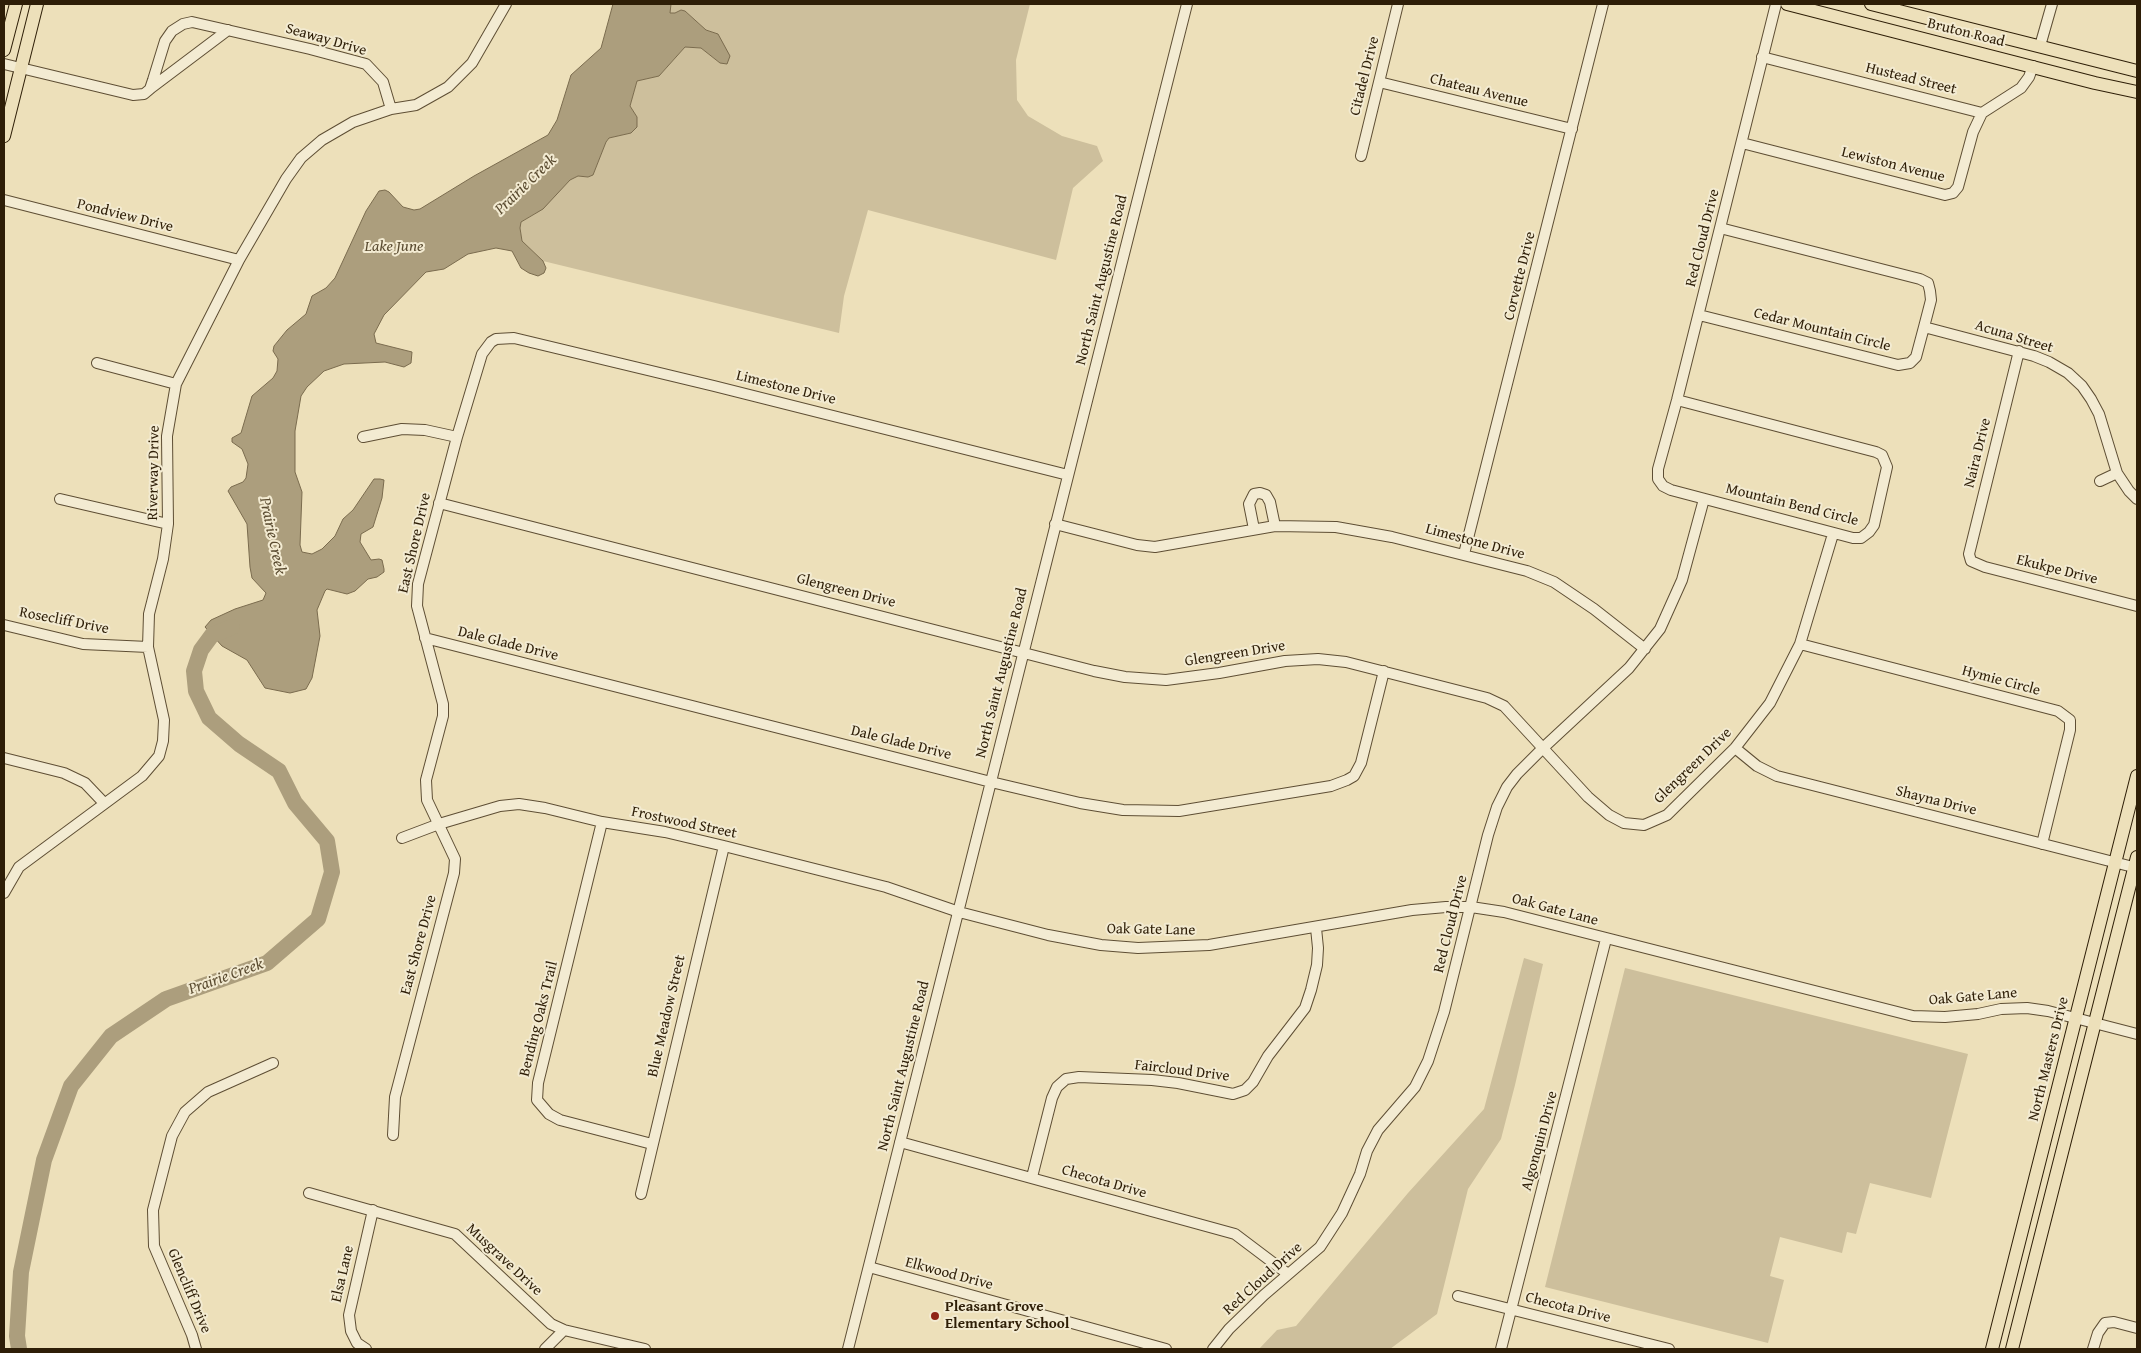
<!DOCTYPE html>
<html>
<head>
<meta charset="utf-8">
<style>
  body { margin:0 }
  #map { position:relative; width:2141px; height:1353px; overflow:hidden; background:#ede0ba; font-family:"Gentium Book Plus",serif }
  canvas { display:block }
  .frame { position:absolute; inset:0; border:5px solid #2e1e07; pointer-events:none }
</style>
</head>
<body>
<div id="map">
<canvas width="2141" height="1353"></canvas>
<div class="frame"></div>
</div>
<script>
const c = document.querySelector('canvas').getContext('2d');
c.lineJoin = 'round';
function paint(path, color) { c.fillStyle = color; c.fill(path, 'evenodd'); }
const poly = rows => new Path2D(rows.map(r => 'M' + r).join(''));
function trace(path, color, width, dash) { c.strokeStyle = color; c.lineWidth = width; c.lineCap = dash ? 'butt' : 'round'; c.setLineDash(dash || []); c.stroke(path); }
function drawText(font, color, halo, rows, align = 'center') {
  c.font = font + ' "Gentium Book Plus",serif'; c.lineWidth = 4; c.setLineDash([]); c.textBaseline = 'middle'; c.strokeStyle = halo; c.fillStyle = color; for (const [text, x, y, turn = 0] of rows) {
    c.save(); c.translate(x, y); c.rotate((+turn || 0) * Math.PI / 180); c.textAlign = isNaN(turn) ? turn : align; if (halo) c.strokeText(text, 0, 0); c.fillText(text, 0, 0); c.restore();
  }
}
paint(poly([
  [671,4,1030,4,1016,60,1017,100,1028,116,1062,136,1097,146,1103,161,1073,188,1056,260,868,210,844,296,839,333,543,261,522,241,520,228,521,222,535,214,570,180,578,176,588,177,593,175,606,142,609,138,631,133,637,117,630,106,637,81,659,76,685,47,701,48,720,63,718,34,706,30,685,11,681,10,675,13,669,13],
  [1524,958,1543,964,1515,1085,1501,1139,1468,1189,1437,1314,1390,1349,1259,1349,1277,1330,1296,1326,1408,1193,1484,1109],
  [1625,968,1968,1054,1931,1198,1870,1183,1856,1234,1847,1232,1842,1253,1780,1237,1770,1276,1784,1280,1768,1343,1545,1287]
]), '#cdbf9c');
const water = poly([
  [613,4,671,4,670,13,675,13,681,10,685,11,706,30,718,34,730,56,727,64,720,63,701,48,685,47,659,76,637,81,630,106,637,117,637,127,631,133,609,138,606,142,593,175,588,177,578,176,570,180,543,209,521,222,520,228,522,241,543,261,546,268,544,273,538,276,529,273,521,268,512,251,496,248,468,254,444,269,426,272,384,315,374,334,376,343,412,352,411,363,404,367,385,362,344,364,324,371,307,387,301,396,295,431,295,472,302,492,300,545,302,552,312,554,322,549,335,536,343,519,353,510,374,479,380,479,384,480,382,498,373,527,361,534,360,542,371,560,379,559,382,560,384,569,384,572,377,577,368,579,355,591,347,594,327,589,325,591,317,610,320,636,312,678,306,689,290,693,265,688,247,660,222,646,205,627,211,620,235,609,263,600,266,593,252,578,250,567,247,524,228,491,231,487,243,482,246,478,248,464,242,449,232,442,232,438,241,433,252,396,273,378,277,371,278,359,273,351,274,346,287,330,306,314,312,296,326,288,335,278,366,211,379,191,385,190,389,192,403,207,414,210,420,209,474,176,548,135,557,120,571,75,601,48,613,4]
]);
paint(water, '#ac9e7d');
trace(water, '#7a6b4e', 1);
trace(poly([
  [19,1349,17,1336,21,1272,44,1160,71,1086,111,1036,166,999,267,963,318,919,332,872,327,841,295,803,279,771,239,744,209,718,196,691,194,671,201,650,212,635,232,627]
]), '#ac9e7d', 16);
const minor = poly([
  [2040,46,2052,4],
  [1762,57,1982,113],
  [4,64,133,95,144,94,150,89,153,80,165,41,172,31,183,24,192,22,310,49,366,64,383,82,391,109],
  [1379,82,1572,129],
  [151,88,228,30],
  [1742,143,1945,195,1953,193,1958,187,1973,132,1982,113,2021,88,2029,77,2033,66],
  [1361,156,1398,4],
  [4,200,239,260],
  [1699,315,1898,365,1910,363,1916,357,1924,327,1931,300,1930,291,1928,283,1920,279,1720,228],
  [1924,327,2034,356,2049,362,2068,373,2082,386,2091,399,2099,414,2117,473,2129,491,2137,499],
  [2019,351,1969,554,1971,561,1985,567,2137,606],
  [97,363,176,384],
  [1677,400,1876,452,1882,455,1887,467,1874,525,1869,532,1861,538,1853,538,1671,490,1663,486,1658,479,1658,469,1677,400,1776,4],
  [363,437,402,429,425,430,457,437],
  [2100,481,2117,473],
  [60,499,168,524],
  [439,503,1094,671,1125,677,1166,680,1219,673,1285,661,1318,659,1346,662,1487,698,1504,706,1588,797,1609,815,1624,823,1644,825,1667,815,1735,748,1770,703,1800,644,1833,534],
  [1055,524,1137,545,1155,547,1275,526,1336,527,1392,537,1527,571,1554,582,1594,609,1645,649],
  [1254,529,1249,504,1254,494,1260,493,1266,495,1270,502,1275,526],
  [1464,554,1603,4],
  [4,625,83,644,148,647],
  [425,638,991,782,1080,803,1123,810,1179,811,1331,786,1347,780,1354,776,1361,763,1384,671],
  [1800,644,2058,711,2070,720,2070,730,2042,844],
  [1735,748,1757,766,1777,776,2137,868],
  [4,758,64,773,85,783,104,803],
  [602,822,538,1083,537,1100,549,1114,560,1120,652,1144],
  [402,838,439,824,500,806,519,804,545,808,602,822,665,832,724,846,886,887,959,912,1048,935,1101,945,1138,948,1209,945,1412,910,1446,907,1471,907,1504,912,1913,1016,1945,1017,1978,1014,2001,1009,2027,1008,2048,1011,2137,1034],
  [4,893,19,867,142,776,159,756,163,741,164,720,148,647,149,614,163,559,168,524,167,436,176,384,239,260,286,179,301,158,322,140,353,122,391,109,416,105,448,87,472,63,506,4],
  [393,1135,395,1097,454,873,455,859,427,800,426,780,443,716,443,704,417,606,418,584,457,437,482,354,491,342,496,339,514,338,714,386,1068,475],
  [900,1142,1235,1234,1288,1274],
  [1032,1177,1052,1098,1057,1087,1066,1079,1079,1077,1152,1080,1178,1083,1233,1094,1245,1090,1253,1082,1268,1056,1305,1008,1311,990,1317,965,1318,948,1316,928],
  [309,1193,455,1234,551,1324,564,1330,645,1349],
  [641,1194,724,846],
  [869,1267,1166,1349],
  [1458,1296,1669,1349],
  [196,1349,192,1335,154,1246,153,1210,172,1136,185,1112,208,1092,273,1063],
  [366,1349,357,1343,351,1331,349,1315,373,1210],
  [545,1349,564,1330],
  [848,1349,1187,4],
  [1213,1349,1229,1329,1264,1295,1320,1247,1342,1213,1360,1174,1367,1151,1378,1130,1415,1087,1428,1061,1444,1012,1488,835,1497,807,1507,787,1517,774,1543,748,1629,668,1660,629,1682,580,1704,499],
  [1501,1349,1606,939],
  [2093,1349,2098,1333,2105,1323,2114,1322,2137,1328]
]);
const major = poly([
  [1787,4,2095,83,2137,92],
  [1871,4,2137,71],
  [4,50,16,4],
  [4,136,37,4],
  [1992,1349,2137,776],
  [2012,1349,2137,857]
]);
trace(minor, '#5e4e34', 12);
trace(major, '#2e1e07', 14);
trace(minor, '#f3ebd2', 10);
trace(major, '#ede0ba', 12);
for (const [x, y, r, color] of [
  [935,1316,5,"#8f2418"]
]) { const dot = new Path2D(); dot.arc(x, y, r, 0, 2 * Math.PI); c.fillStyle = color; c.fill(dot); trace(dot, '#f3ebd2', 2); }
drawText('15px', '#2e1e07', '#f3ebd2', [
  ["Bruton Road",1966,33,14],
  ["Seaway Drive",326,40,16],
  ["Citadel Drive",1365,76,-76],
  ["Hustead Street",1911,79,14],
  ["Chateau Avenue",1479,91,14],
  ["Lewiston Avenue",1893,165,14],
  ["Pondview Drive",125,216,14],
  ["Red Cloud Drive",1703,238,-76],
  ["Corvette Drive",1520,276,-76],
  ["North Saint Augustine Road",1102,280,-76],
  ["Cedar Mountain Circle",1822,330,14],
  ["Acuna Street",2014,337,17],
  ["Limestone Drive",786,388,14],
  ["Naira Drive",1978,453,-76],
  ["Riverway Drive",154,473,-89],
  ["Mountain Bend Circle",1792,505,14],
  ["Limestone Drive",1475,542,15],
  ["East Shore Drive",415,543,-77],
  ["Ekukpe Drive",2057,570,14],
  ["Glengreen Drive",846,591,14],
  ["Rosecliff Drive",64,621,11],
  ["Dale Glade Drive",508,644,14],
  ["Glengreen Drive",1235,654,-9],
  ["North Saint Augustine Road",1002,673,-76],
  ["Hymie Circle",2001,681,15],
  ["Dale Glade Drive",901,743,14],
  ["Glengreen Drive",1693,766,-44],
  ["Shayna Drive",1936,801,14],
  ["Frostwood Street",684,823,12],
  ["Oak Gate Lane",1555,910,15],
  ["Red Cloud Drive",1451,924,-76],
  ["Oak Gate Lane",1151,930,1],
  ["East Shore Drive",419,945,-75],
  ["Oak Gate Lane",1973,997,-5],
  ["Blue Meadow Street",667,1016,-77],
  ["Bending Oaks Trail",539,1019,-76],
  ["North Masters Drive",2049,1059,-76],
  ["North Saint Augustine Road",904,1066,-76],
  ["Faircloud Drive",1182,1071,7],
  ["Algonquin Drive",1540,1141,-75],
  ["Checota Drive",1104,1182,16],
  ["Musgrave Drive",504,1260,43],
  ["Elsa Lane",343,1274,-77],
  ["Elkwood Drive",949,1274,15],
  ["Red Cloud Drive",1263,1279,-42],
  ["Glencliff Drive",189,1291,67],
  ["Checota Drive",1568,1308,14]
]);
drawText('bold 15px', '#2e1e07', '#f3ebd2', [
  ["Pleasant Grove",945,1307],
  ["Elementary School",945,1324]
], 'left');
drawText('italic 16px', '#5a4b30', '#f3ebd2', [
  ["Prairie Creek",526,185,-44],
  ["Lake June",394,247],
  ["Prairie Creek",272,536,78],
  ["Prairie Creek",226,977,-20]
]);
</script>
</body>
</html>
